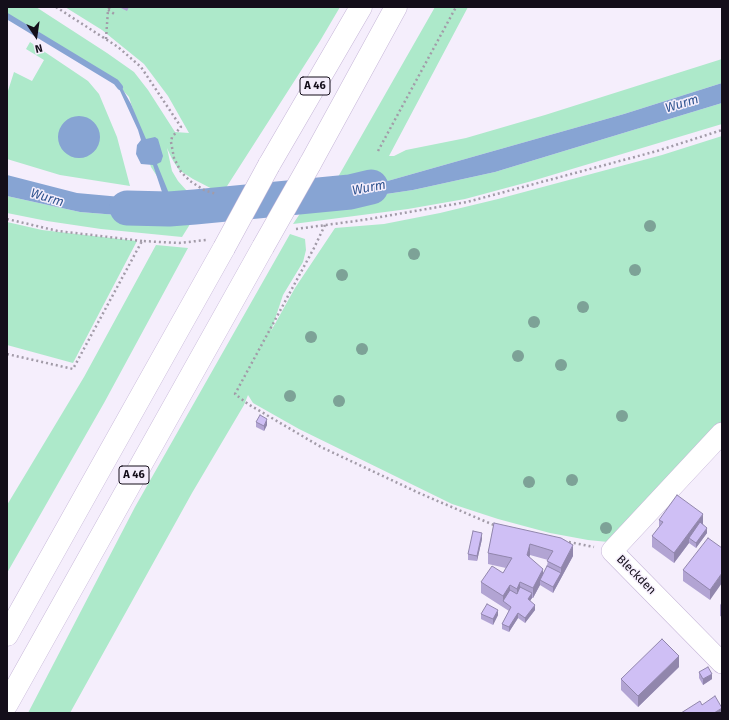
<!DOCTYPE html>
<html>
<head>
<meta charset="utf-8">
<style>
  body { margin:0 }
  #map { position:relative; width:729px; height:720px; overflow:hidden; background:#f5eefc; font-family:"Fira Sans",sans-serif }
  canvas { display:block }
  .frame { position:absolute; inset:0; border:8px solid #140e1a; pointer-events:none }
  .north { position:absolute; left:16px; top:16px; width:40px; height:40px; -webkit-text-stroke:3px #f5eefc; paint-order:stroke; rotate:167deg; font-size:11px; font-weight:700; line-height:16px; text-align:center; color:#140e1a }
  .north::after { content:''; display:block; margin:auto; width:14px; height:18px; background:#140e1a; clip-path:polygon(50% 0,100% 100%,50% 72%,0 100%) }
</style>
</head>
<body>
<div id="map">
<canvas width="729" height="720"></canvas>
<div class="frame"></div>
<div class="north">N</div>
</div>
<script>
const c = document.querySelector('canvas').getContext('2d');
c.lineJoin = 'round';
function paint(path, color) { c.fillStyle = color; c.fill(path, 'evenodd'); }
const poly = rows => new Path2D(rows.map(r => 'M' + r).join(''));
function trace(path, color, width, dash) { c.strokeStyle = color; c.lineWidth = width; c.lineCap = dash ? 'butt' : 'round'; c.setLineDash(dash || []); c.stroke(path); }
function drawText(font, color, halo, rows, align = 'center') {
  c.font = font + ' "Fira Sans",sans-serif'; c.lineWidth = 3; c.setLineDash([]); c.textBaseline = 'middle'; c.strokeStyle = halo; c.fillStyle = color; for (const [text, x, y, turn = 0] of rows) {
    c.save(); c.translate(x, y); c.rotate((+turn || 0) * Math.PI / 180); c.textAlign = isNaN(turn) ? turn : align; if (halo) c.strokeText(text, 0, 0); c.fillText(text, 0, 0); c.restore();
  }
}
paint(poly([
  [7,7,36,7,107,53,134,72,148,90,175,132,189,133,168,96,144,64,102,30,65,7,340,7,320,41,222,194,193,179,179,170,172,159,167,148,172,171,178,181,187,191,203,199,220,205,212,218,176,215,170,196,151,167,129,97,109,76,7,16],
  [435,7,468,7,389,156,394,156,406,150,466,138,545,115,722,59,722,83,624,114,384,182,330,191],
  [30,42,88,81,99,94,117,137,130,186,60,175,7,159,7,94,14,72,32,81,44,60,26,49],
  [722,103,722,124,532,181,465,199,408,209,293,224,305,206,413,190,495,172],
  [722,136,722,428,608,542,588,540,550,533,498,519,452,504,299,429,253,403,248,395,244,405,192,493,70,713,28,713,135,507,290,234,305,239,306,250,303,262,283,295,271,331,295,288,335,228,384,224,440,213,498,199,662,155],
  [7,196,80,212,192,221,182,237,101,229,47,221,7,213],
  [7,222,42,230,137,241,73,363,7,345],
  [156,245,188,248,104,403,7,573,7,505,84,377]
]), '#ade9ca');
paint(poly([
  [116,82,121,86,131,104,146,139,155,137,158,139,163,156,161,162,157,164,170,196,176,215,212,218,192,221,80,212,7,196,7,175,77,193,132,198,164,198,153,165,141,164,136,154,137,145,141,140,138,130],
  [722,83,722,103,495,172,413,190,305,206,330,191,384,182,624,114],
  '58 137a21 21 0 1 1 42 0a21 21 0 1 1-42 0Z'
]), '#87a4d3');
trace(poly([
  [7,16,116,82,120,87]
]), '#87a4d3', 6);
trace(poly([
  [127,208,169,209,195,207,350,192,371,187]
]), '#87a4d3', 35);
const street = poly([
  [722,433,612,551,722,663]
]);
const highway = poly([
  [310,164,396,7],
  [269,165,361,7],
  [7,635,224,248],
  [7,704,263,247]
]);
trace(street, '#c5b5d7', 22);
trace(highway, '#c5b5d7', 23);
trace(poly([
  [56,7,118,47,141,67,181,127,172,137,171,142,174,158,181,172,190,181,204,190,216,194],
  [108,10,116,15],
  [106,39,108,10,110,7],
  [378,151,456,7],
  [7,219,58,231,142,241],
  [325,225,314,248,235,394,248,404,321,447,419,493,496,526],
  [296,229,363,220,467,202,657,151,722,130],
  [7,354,73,369,142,241,179,243,206,240],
  [564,541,594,547]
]), '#a29ba8', 2.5, [2, 3]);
trace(street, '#fff', 21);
trace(highway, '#fff', 22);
const highwayBridge = poly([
  [263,247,310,164],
  [224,248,269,165]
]);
trace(highwayBridge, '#c5b5d7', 23, []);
trace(highwayBridge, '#fff', 22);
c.fillStyle = '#7da297';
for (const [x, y] of [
  [650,226],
  [414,254],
  [635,270],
  [342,275],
  [583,307],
  [534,322],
  [311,337],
  [362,349],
  [518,356],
  [561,365],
  [290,396],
  [339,401],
  [622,416],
  [572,480],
  [529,482],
  [606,528]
]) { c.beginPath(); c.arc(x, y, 6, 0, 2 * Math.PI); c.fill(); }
paint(poly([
  [119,7,129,7,127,11],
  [256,422,267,425,264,431,256,427],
  [659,520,703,524,707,533,696,548,689,543,674,563,652,547,652,536,659,527],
  [494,523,573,556,553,593,540,585,533,598,532,598,530,601,535,610,525,623,518,618,509,632,502,629,502,624,509,611,481,593,481,582,503,573,506,568,488,564,488,553],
  [530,555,548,560,547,566,543,574,529,557],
  [482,539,477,561,468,560,468,554],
  [722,548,710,600,683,581,683,570],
  [722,602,722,617,720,616,720,605],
  [481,614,498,615,493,625,481,619],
  [679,667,638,707,621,690,621,679],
  [699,672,712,679,703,685,699,678]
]), '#b2a4d3');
paint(poly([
  [267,419,267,425,264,431,264,426],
  [703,514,703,524,689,538,689,543,674,563,674,553],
  [707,528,707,533,696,548,696,543],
  [482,533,482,539,477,561,477,556],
  [530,544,530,555,527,565,527,555],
  [573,545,573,556,553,593,553,587,561,573,561,568],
  [543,569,543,580,540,580,540,585,533,598,533,588],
  [722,573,722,583,710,600,710,590],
  [520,582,520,593,517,600,517,589],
  [510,585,510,596,503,601,503,606,503,596],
  [532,593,532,598,528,604,528,599],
  [535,605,535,610,525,623,525,618],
  [498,610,498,615,493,625,493,619],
  [518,613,518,618,509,632,509,627],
  [679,656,679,667,638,707,638,696],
  [712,674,712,679,703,685,703,679],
  [722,708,722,713,714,713]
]), '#9186ac');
const building = poly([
  [260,415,267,419,264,426,256,422,260,415],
  [677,495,703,514,674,553,652,536,663,522,659,520,677,495],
  [700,522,707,528,696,543,689,538,700,522],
  [494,523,561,538,573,545,561,568,547,561,553,551,530,544,527,555,543,569,533,588,520,582,517,589,510,585,503,596,481,582,492,566,503,573,512,558,488,553,494,523],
  [473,531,482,533,477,556,468,554,473,531],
  [708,538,722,548,722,573,710,590,683,570,708,538],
  [547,566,561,573,553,587,540,580,547,566],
  [520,587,532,593,528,599,535,605,525,618,518,613,509,627,502,624,511,607,503,601,510,590,517,594,520,587],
  [487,604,498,610,493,619,481,614,487,604],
  [662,639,679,656,638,696,621,679,662,639],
  [708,667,712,674,703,679,699,672,708,667],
  [715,696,722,708,714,713,681,713,700,701,702,705,715,696]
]);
paint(building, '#cfbff5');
trace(building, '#9186ac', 1);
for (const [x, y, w] of [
  [315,86,30],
  [134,475,30]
]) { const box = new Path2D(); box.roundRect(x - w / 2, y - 9, w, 18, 3); c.fillStyle = '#f5eefc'; c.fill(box); trace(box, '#140e1a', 1); }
drawText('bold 11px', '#140e1a', null, [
  ["A 46",315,86],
  ["A 46",134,475]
]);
drawText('12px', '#140e1a', '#f5eefc', [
  ["Bleckden",636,575,45]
]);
drawText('italic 13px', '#305490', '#f5eefc', [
  ["Wurm",682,104,-17],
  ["Wurm",369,188,-11],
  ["Wurm",47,198,17]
]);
</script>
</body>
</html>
